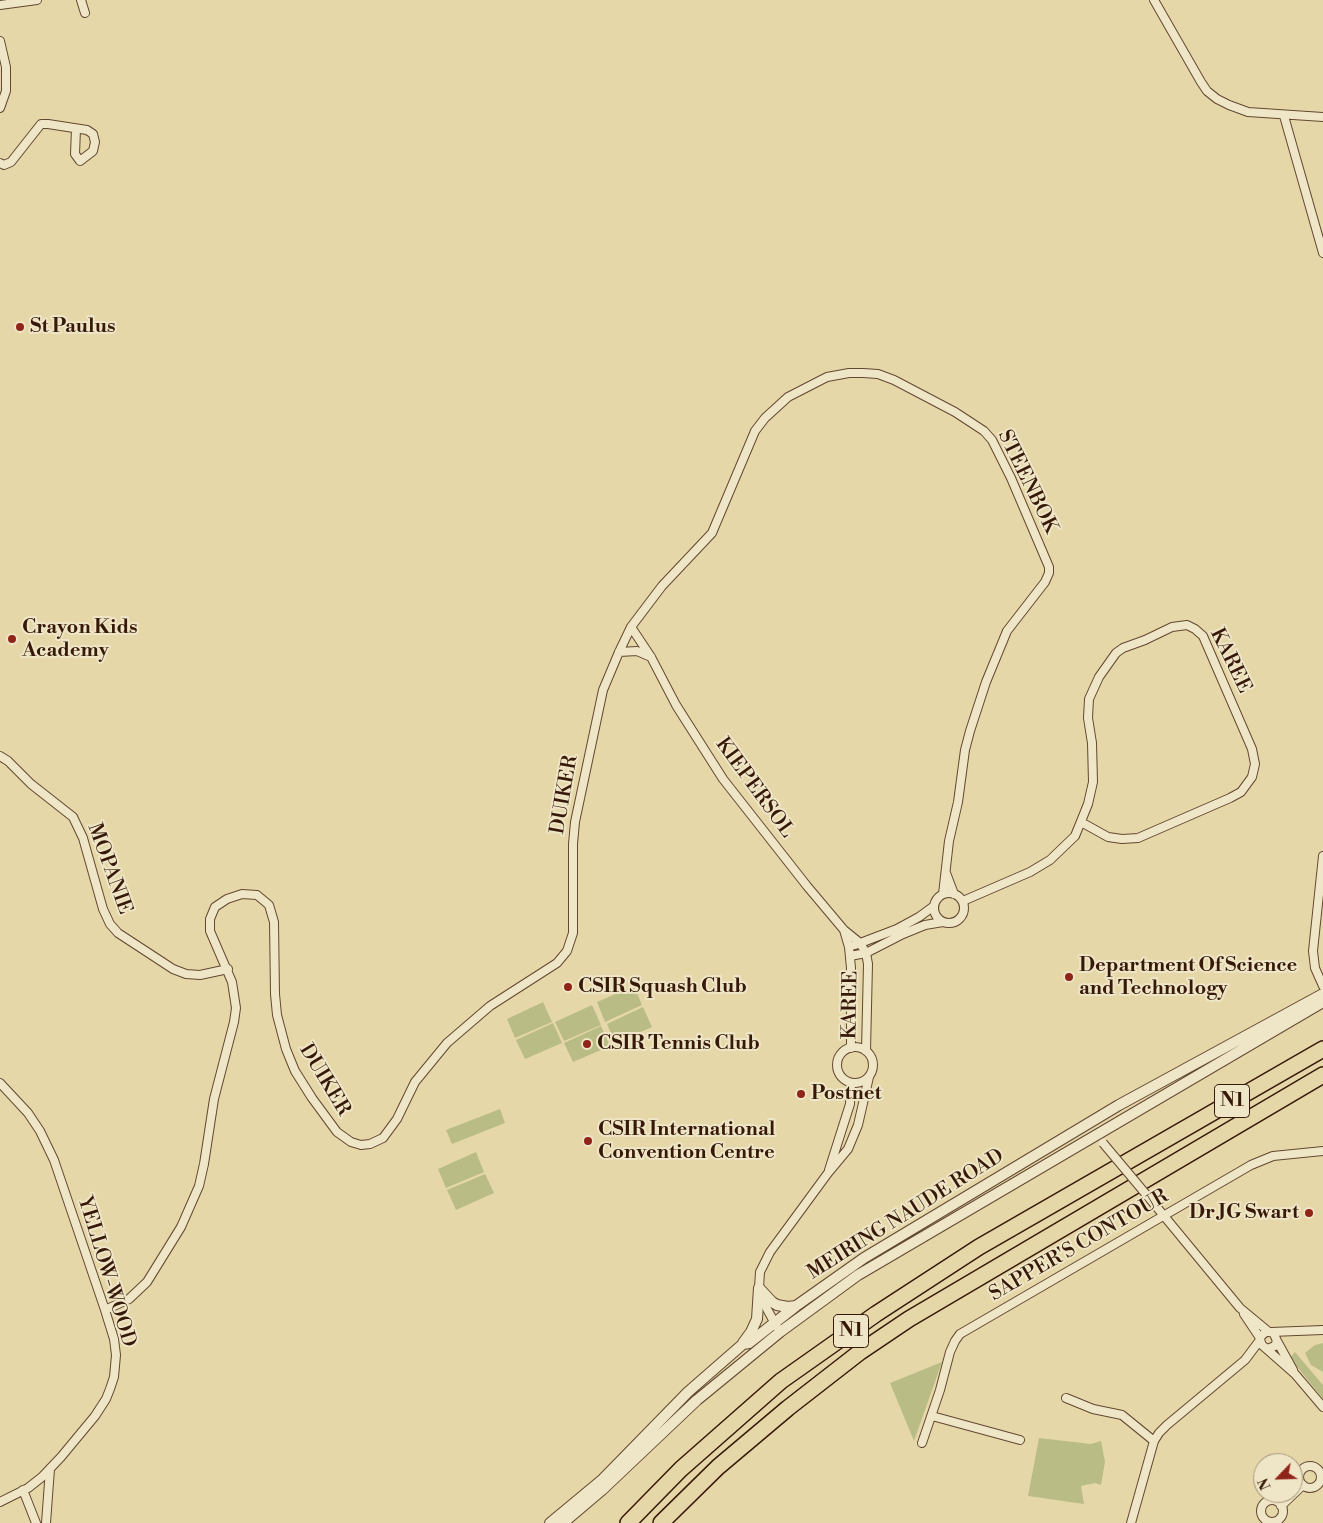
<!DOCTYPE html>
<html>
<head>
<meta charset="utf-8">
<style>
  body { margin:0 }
  #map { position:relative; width:1323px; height:1523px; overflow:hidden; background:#e6d7a9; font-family:"Libre Bodoni",serif }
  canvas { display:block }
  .north { position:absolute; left:1253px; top:1453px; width:50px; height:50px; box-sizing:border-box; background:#efe5c7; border:1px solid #a5937b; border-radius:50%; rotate:246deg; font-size:14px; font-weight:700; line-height:20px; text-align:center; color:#361908 }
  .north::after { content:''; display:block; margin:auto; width:18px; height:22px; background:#8f2418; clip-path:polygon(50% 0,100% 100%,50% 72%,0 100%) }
</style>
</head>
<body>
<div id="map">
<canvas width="1323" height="1523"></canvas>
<div class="north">N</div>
</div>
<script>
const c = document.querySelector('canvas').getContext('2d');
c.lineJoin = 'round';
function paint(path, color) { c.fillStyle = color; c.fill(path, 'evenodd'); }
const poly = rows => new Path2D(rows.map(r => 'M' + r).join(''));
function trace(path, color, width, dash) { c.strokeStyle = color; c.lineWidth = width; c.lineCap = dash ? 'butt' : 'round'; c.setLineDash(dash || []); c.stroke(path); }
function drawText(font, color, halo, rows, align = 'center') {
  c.font = font + ' "Libre Bodoni",serif'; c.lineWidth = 4; c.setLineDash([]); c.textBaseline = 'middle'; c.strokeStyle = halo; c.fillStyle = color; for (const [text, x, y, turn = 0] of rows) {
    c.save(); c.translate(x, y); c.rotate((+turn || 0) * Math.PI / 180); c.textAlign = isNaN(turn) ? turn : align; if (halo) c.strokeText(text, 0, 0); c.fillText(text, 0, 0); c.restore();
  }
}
paint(poly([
  [634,986,642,1005,605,1022,597,1002],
  [543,1002,552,1022,515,1038,507,1019],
  [592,1005,601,1025,564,1041,555,1022],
  [643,1007,652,1027,615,1043,607,1024],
  [553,1023,562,1043,525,1059,516,1040],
  [601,1026,610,1046,573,1062,564,1043],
  [500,1109,505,1123,452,1144,446,1130],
  [476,1152,484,1172,446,1188,438,1169],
  [485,1174,494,1193,456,1210,447,1190],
  [1323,1343,1323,1372,1311,1365,1305,1353,1315,1345],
  [1295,1352,1323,1385,1323,1399,1290,1358],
  [942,1362,914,1441,890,1383],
  [1039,1438,1091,1444,1101,1441,1105,1462,1101,1485,1095,1483,1081,1486,1084,1504,1028,1496]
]), '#b9bd85');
const minor = poly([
  [81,0,85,13],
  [1154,0,1201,82,1207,91,1217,99,1229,105,1248,112,1323,117],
  [0,5,37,0],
  [0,41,6,67,6,91,0,108],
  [1284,116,1323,253],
  [0,163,4,165,11,162,41,124,48,124,87,130,93,134,95,142,93,151,80,161,75,154,76,129],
  [631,627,651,657,676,705,723,779,807,886,844,930,860,943,866,953,868,964,866,1051],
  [619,652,637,651,651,657],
  [0,756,8,761,31,784,73,817,83,838,103,909,110,924,118,933,173,969,186,974,200,975,228,969],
  [1323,856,1313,951,1315,968,1323,986],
  [946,873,954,894],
  '934 908a15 15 0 1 1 30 0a15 15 0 1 1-30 0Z',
  [963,901,1030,872,1050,860,1075,836,1088,804,1093,782,1092,743,1088,718,1089,699,1099,677,1116,653,1123,648,1145,640,1172,627,1187,625,1195,629,1203,636,1252,749,1255,764,1252,777,1241,792,1230,798,1138,838,1122,839,1108,837,1081,822],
  [844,930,849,947,851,968,851,1048],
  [855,945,897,929,919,917,934,906],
  [850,956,866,953,903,934,925,925,943,922],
  '837 1065a18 18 0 1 1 36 0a18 18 0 1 1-36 0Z',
  [0,1083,28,1113,40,1131,54,1160,105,1310,114,1339,116,1355,114,1377,110,1389,106,1399,95,1416,61,1457,42,1477,28,1488,0,1502],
  [829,1170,850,1104,851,1083],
  [1155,1205,1240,1308,1269,1332],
  [105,1310,129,1299,147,1282,181,1227,199,1186,204,1164,214,1099,234,1022,236,1008,232,982,210,931,210,919,215,907,227,899,242,894,257,895,269,905,274,922,275,994,277,1015,286,1049,295,1071,312,1098,337,1132,351,1142,361,1145,370,1144,383,1138,397,1119,415,1082,447,1043,490,1006,557,963,567,951,573,933,573,844,575,822,603,690,619,652,631,627,662,586,712,533,755,431,765,418,788,397,827,377,849,373,863,373,878,374,894,380,955,412,984,431,992,440,1011,478,1049,567,1049,573,1045,582,1007,631,986,682,970,731,965,750,958,802,949,841,943,894],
  [1244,1314,1260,1338],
  [777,1327,767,1309,759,1288,760,1272,770,1252,828,1173,848,1149,858,1125,869,1077],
  [1271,1332,1323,1330],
  [1277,1341,1293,1370],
  [1267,1349,1275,1346,1277,1341,1274,1334,1271,1332,1266,1332,1261,1336,1260,1340,1262,1345,1295,1374,1323,1407],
  [1066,1398,1093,1409,1122,1415,1154,1441],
  [932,1416,1020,1440],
  [922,1443,940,1390,950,1352,955,1341,960,1334,1251,1165,1273,1156,1323,1151],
  '1299 1477a11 11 0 1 1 22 0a11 11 0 1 1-22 0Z',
  [23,1490,36,1523],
  '1261 1511a11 11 0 1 1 22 0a11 11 0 1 1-22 0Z',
  [1281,1506,1303,1485],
  [46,1523,50,1469],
  [1131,1523,1154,1441,1159,1433,1167,1425,1245,1360,1260,1340]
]);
const tertiary = poly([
  [759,1288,772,1302,777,1305,788,1307,796,1306],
  [743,1343,751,1332,757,1319,759,1288],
  [550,1523,603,1479,688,1392,743,1344,749,1343,796,1306,864,1258,1119,1105,1323,994],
  [563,1523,602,1490,697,1400,780,1332,858,1275,1323,1002]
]);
const motorway = poly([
  [628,1523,681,1469,781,1381,876,1314,979,1247,1323,1049],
  [661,1523,718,1467,788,1408,860,1352,909,1319,1323,1075]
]);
trace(minor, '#624830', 10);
trace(tertiary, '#624830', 12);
trace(motorway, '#361908', 18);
trace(minor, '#efe5c7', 8);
trace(tertiary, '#efe5c7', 10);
trace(motorway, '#e6d7a9', 15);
const minorBridge = poly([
  [1103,1143,1155,1205]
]);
trace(minorBridge, '#624830', 10, []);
trace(minorBridge, '#efe5c7', 8);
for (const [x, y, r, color] of [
  [20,327,5,"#8f2418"],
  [12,639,5,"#8f2418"],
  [1069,977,5,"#8f2418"],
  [568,987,5,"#8f2418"],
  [587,1044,5,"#8f2418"],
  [801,1094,5,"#8f2418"],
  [588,1141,5,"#8f2418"],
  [1309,1213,5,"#8f2418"]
]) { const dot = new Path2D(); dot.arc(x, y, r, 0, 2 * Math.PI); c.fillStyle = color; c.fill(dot); trace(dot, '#efe5c7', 2); }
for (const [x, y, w] of [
  [1232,1101,35],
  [851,1331,35]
]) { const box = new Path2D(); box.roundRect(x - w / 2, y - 16.5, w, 33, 4); c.fillStyle = '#efe5c7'; c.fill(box); trace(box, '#361908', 1); }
drawText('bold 19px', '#361908', null, [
  ["N1",1232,1101],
  ["N1",851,1331]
]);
drawText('bold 20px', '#361908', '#efe5c7', [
  ["St Paulus",30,327],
  ["Crayon Kids",22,628],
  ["Academy",22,651],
  ["Department Of Science",1079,966],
  ["and Technology",1079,989],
  ["CSIR Squash Club",578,987],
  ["CSIR Tennis Club",597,1044],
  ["Postnet",811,1094],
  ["CSIR International",598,1130],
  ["Convention Centre",598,1153],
  ["Dr JG Swart",1299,1213,"right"]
], 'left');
drawText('20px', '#361908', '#efe5c7', [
  ["STEENBOK",1027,482,64],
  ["KAREE",1230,661,64],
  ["KIEPERSOL",754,788,54],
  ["DUIKER",565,795,-80],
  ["MOPANIE",109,869,70],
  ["KAREE",851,1005,-89],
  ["DUIKER",324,1080,59],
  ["MEIRING NAUDE ROAD",906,1215,-32],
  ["SAPPER'S CONTOUR",1079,1246,-30],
  ["YELLOW-WOOD",106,1272,73]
]);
</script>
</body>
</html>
